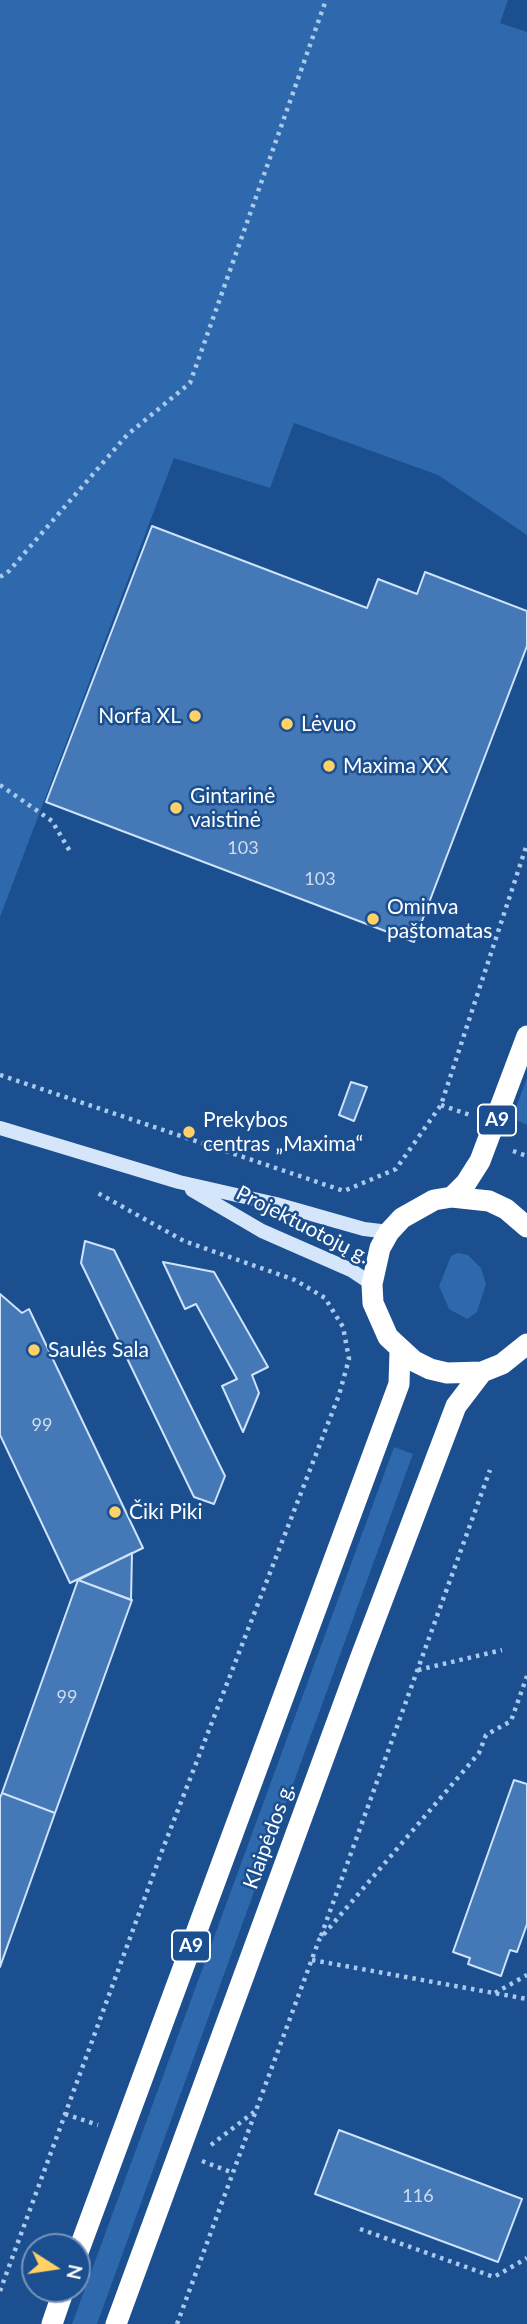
<!DOCTYPE html>
<html>
<head>
<meta charset="utf-8">
<style>
  body { margin:0 }
  #map { position:relative; width:527px; height:2324px; overflow:hidden; background:#1b4f8f; font-family:Lato,sans-serif }
  canvas { display:block }
  .north { position:absolute; left:21px; top:2233px; width:70px; height:70px; box-sizing:border-box; background:#1b4f8f; border:2px solid #7695bc; border-radius:50%; rotate:102deg; font-size:19px; font-weight:700; line-height:28px; text-align:center; color:#fff }
  .north::after { content:''; display:block; margin:auto; width:24px; height:32px; background:#ffd166; clip-path:polygon(50% 0,100% 100%,50% 72%,0 100%) }
</style>
</head>
<body>
<div id="map">
<canvas width="527" height="2324"></canvas>
<div class="north">N</div>
</div>
<script>
const c = document.querySelector('canvas').getContext('2d');
c.lineJoin = 'round';
function paint(path, color) { c.fillStyle = color; c.fill(path, 'evenodd'); }
const poly = rows => new Path2D(rows.map(r => 'M' + r).join(''));
function trace(path, color, width, dash) { c.strokeStyle = color; c.lineWidth = width; c.lineCap = dash ? 'butt' : 'round'; c.setLineDash(dash || []); c.stroke(path); }
function drawText(font, color, halo, rows, align = 'center') {
  c.font = font + ' Lato,sans-serif'; c.lineWidth = 5; c.setLineDash([]); c.textBaseline = 'middle'; c.strokeStyle = halo; c.fillStyle = color; for (const [text, x, y, turn = 0] of rows) {
    c.save(); c.translate(x, y); c.rotate((+turn || 0) * Math.PI / 180); c.textAlign = isNaN(turn) ? turn : align; if (halo) c.strokeText(text, 0, 0); c.fillText(text, 0, 0); c.restore();
  }
}
paint(poly([
  [0,0,508,0,500,23,527,32,527,535,438,475,294,423,270,488,174,458,0,917],
  [527,1078,527,1125,512,1118],
  [458,1253,468,1255,481,1268,486,1284,477,1312,467,1319,449,1309,439,1286,451,1256],
  [394,1447,413,1454,97,2324,72,2324]
]), '#2e69ad');
const building = poly([
  [152,526,367,608,378,579,417,594,425,572,527,611,527,646,414,942,46,802,152,526],
  [351,1082,367,1087,354,1121,339,1115,351,1082],
  [85,1241,114,1250,225,1476,214,1504,194,1497,81,1263,85,1241],
  [163,1262,214,1272,268,1367,252,1375,259,1393,243,1432,222,1386,237,1379,196,1304,185,1309,163,1262],
  [0,1294,22,1313,29,1309,143,1548,70,1583,0,1435,0,1294],
  [132,1553,131,1600,78,1580,132,1553],
  [78,1580,132,1600,55,1813,2,1793,78,1580],
  [514,1780,527,1784,527,1924,517,1952,510,1950,501,1976,468,1964,470,1958,453,1952,514,1780],
  [2,1793,55,1813,0,1967,0,1798,2,1793],
  [339,2130,522,2199,498,2262,315,2194,339,2130]
]);
paint(building, '#4478b7');
trace(building, '#cfe3fa', 2);
trace(poly([
  [0,577,9,571,127,435,190,383,326,0],
  [0,785,52,821,71,853],
  [0,1075,344,1191,396,1169,441,1105,527,844],
  [441,1105,470,1115],
  [513,1151,527,1156],
  [418,1670,502,1650],
  [321,1936,490,1470],
  [312,1960,527,1999],
  [495,1993,527,1975],
  [65,2114,98,2125],
  [211,2145,254,2112],
  [202,2161,233,2173],
  [360,2229,494,2277,527,2258],
  [0,2291,162,1851,339,1395,349,1359,343,1327,325,1298,295,1280,184,1241,96,1192],
  [177,2324,319,1940,479,1753,486,1735,511,1721,527,1676]
]), '#a9c9ee', 4.5, [3.5, 5]);
trace(poly([
  [0,1128,179,1182,276,1204,364,1229,389,1232],
  [192,1190,262,1231,351,1270,372,1284]
]), '#d6e6fa', 14);
trace(poly([
  [452,1197,466,1183,480,1161,527,1036],
  [527,1227,506,1209,489,1201,452,1197,434,1200,402,1218,389,1232,380,1248,372,1284,373,1303,388,1337,414,1361,430,1369,447,1373,482,1372,502,1364,527,1344],
  [77,2255,399,1384,400,1351],
  [52,2324,64,2289],
  [116,2324,360,1659,456,1406,482,1372]
]), '#fff', 21);
for (const [x, y, r, color] of [
  [195,716,7,"#ffd166"],
  [287,724,7,"#ffd166"],
  [329,766,7,"#ffd166"],
  [176,808,7,"#ffd166"],
  [373,919,7,"#ffd166"],
  [189,1132,7,"#ffd166"],
  [34,1350,7,"#ffd166"],
  [115,1512,7,"#ffd166"]
]) { const dot = new Path2D(); dot.arc(x, y, r, 0, 2 * Math.PI); c.fillStyle = color; c.fill(dot); trace(dot, '#1b4f8f', 2.5); }
drawText('18px', '#d0dded', null, [
  ["103",243,848],
  ["103",320,879],
  ["99",42,1425],
  ["99",67,1697],
  ["116",418,2196]
]);
for (const [x, y, w] of [
  [497,1120,38],
  [191,1946,38]
]) { const box = new Path2D(); box.roundRect(x - w / 2, y - 15.5, w, 31, 5); c.fillStyle = '#1b4f8f'; c.fill(box); trace(box, '#fff', 2); }
drawText('bold 19px', '#fff', null, [
  ["A9",497,1120],
  ["A9",191,1946]
]);
drawText('21px', '#fff', '#1b4f8f', [
  ["Norfa XL",181,716,"right"],
  ["Lėvuo",301,724],
  ["Maxima XX",343,766],
  ["Gintarinė",190,796],
  ["vaistinė",190,820],
  ["Ominva",387,907],
  ["paštomatas",387,931],
  ["Prekybos",203,1120],
  ["centras „Maxima“",203,1144],
  ["Saulės Sala",48,1350],
  ["Čiki Piki",129,1512]
], 'left');
drawText('21px', '#fff', '#1b4f8f', [
  ["Projektuotojų g.",303,1225,27],
  ["Klaipėdos g.",269,1836,-70]
]);
</script>
</body>
</html>
